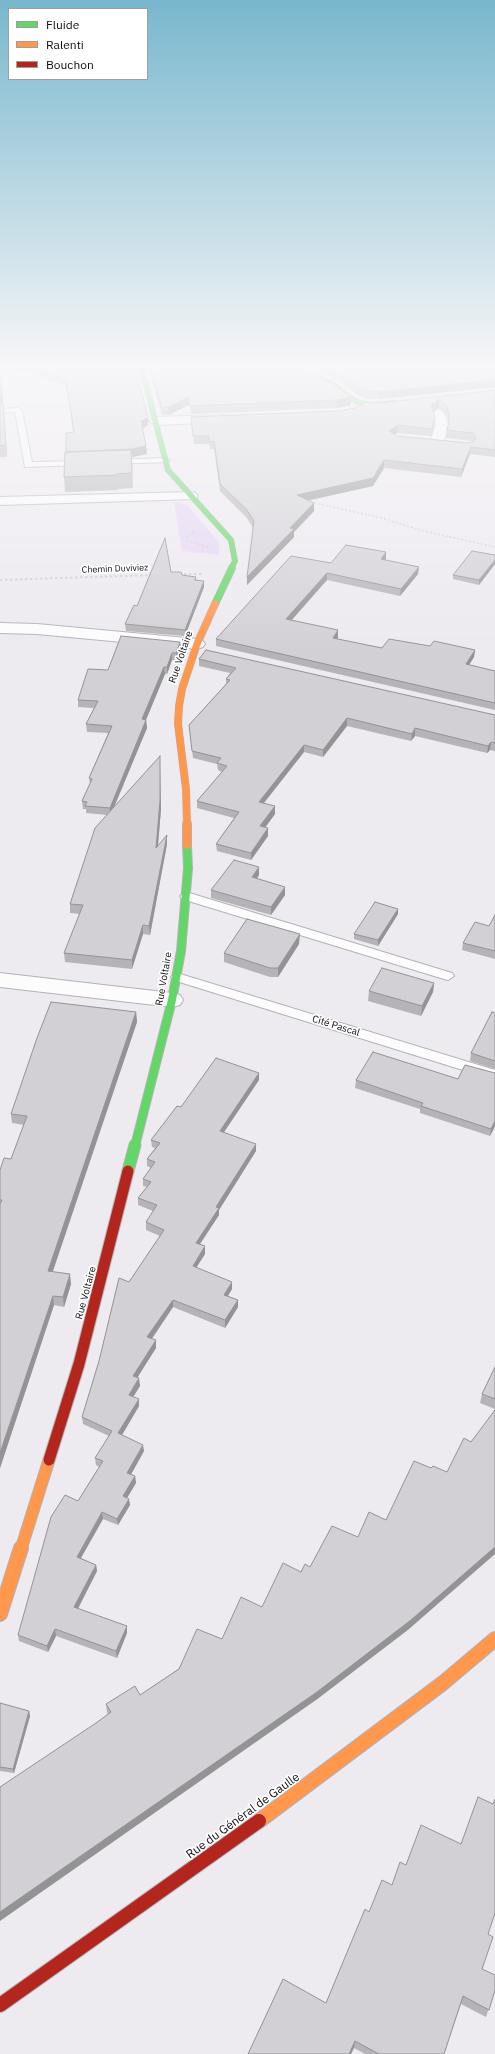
<!DOCTYPE html>
<html>
<head>
<meta charset="utf-8">
<style>
  body { margin:0 }
  #map { position:relative; width:495px; height:2054px; overflow:hidden; background:#edeaf0; font-family:"IBM Plex Sans",sans-serif }
  canvas { display:block }
  .legend { position:absolute; left:8px; top:8px; width:140px; height:72px; box-sizing:border-box; background:#fff; border:1px solid #9e9d9f; margin:0; padding:5px 7px; list-style:none; font-size:12px; color:#0d0b10 }
  .legend li { display:flex; align-items:center; gap:8px; height:20px }
  .legend b { width:20px; border:1px solid #9e9d9f }
</style>
</head>
<body>
<div id="map">
<canvas width="495" height="2054"></canvas>
<ul class="legend">
<li><b style="height:5px;background:#63d668"></b>Fluide</li>
<li><b style="height:5px;background:#ff974d"></b>Ralenti</li>
<li><b style="height:5px;background:#b3261e"></b>Bouchon</li>
</ul>
</div>
<script>
const c = document.querySelector('canvas').getContext('2d');
c.lineJoin = 'round';
function paint(path, color) { c.fillStyle = color; c.fill(path, 'evenodd'); }
const poly = rows => new Path2D(rows.map(r => 'M' + r).join(''));
function trace(path, color, width, dash) { c.strokeStyle = color; c.lineWidth = width; c.lineCap = dash ? 'butt' : 'round'; c.setLineDash(dash || []); c.stroke(path); }
function drawText(font, color, halo, rows, align = 'center') {
  c.font = font + ' "IBM Plex Sans",sans-serif'; c.lineWidth = 3.5; c.setLineDash([]); c.textBaseline = 'middle'; c.strokeStyle = halo; c.fillStyle = color; for (const [text, x, y, turn = 0] of rows) {
    c.save(); c.translate(x, y); c.rotate((+turn || 0) * Math.PI / 180); c.textAlign = isNaN(turn) ? turn : align; if (halo) c.strokeText(text, 0, 0); c.fillText(text, 0, 0); c.restore();
  }
}
paint(poly([
  [174,502,187,505,219,542,219,555,182,551]
]), '#e5d5f4');
const lane = poly([
  [18,408,22,410,32,462,81,461,85,463,84,465,25,467,15,412,0,413,0,409,18,408],
  [165,458,169,460,168,462,114,464,110,462,114,460,165,458],
  [186,892,452,973,454,976,448,980,444,979,182,899,180,896,186,892],
  [177,973,495,1070,495,1080,173,980,171,977,177,973]
]);
const street = poly([
  [438,409,444,413,448,425,444,441,437,445,430,441,436,425,432,413,438,409],
  [222,415,227,416,228,419,227,422,155,425,149,421,155,417,222,415],
  [191,492,196,493,198,496,196,499,0,505,0,497,191,492],
  [0,623,37,624,197,639,203,641,205,644,203,647,197,649,37,634,0,633,0,623],
  [0,973,172,993,180,995,183,1000,180,1005,172,1007,0,987,0,973]
]);
const fastFar3 = poly([
  [141,366,168,470,231,540,235,561,231,569],
  [264,366,320,378,334,385,350,398,360,403,372,405,394,403]
]);
const fastFar2 = poly([
  [215,604,232,568]
]);
const fastFar1 = poly([
  [135,1146,172,1000,181,951,188,868,187,845]
]);
const fast = poly([
  [128,1171,135,1145]
]);
const slowFar3 = poly([
  [187,825,186,789,178,724,179,706,182,689,197,644,215,604]
]);
const slowFar2 = poly([
  [187,824,187,845]
]);
const slowFar1 = poly([
  [21,1549,49,1460]
]);
const slow = poly([
  [0,1614,21,1548],
  [259,1821,443,1683,495,1639]
]);
const jamFar1 = poly([
  [49,1460,79,1364,128,1171]
]);
const jam = poly([
  [0,2005,259,1821]
]);
trace(lane, '#b4b1b6', 2);
trace(street, '#b4b1b6', 2);
trace(fastFar3, '#b4b1b6', 6);
trace(fastFar2, '#b4b1b6', 8);
trace(fastFar1, '#b4b1b6', 10);
trace(fast, '#b4b1b6', 13);
trace(slowFar3, '#b4b1b6', 8);
trace(slowFar2, '#b4b1b6', 10);
trace(slowFar1, '#b4b1b6', 13);
trace(slow, '#b4b1b6', 16);
trace(jamFar1, '#b4b1b6', 13);
trace(jam, '#b4b1b6', 16);
trace(poly([
  [310,502,382,518,423,531,495,547],
  [194,532,187,536,188,541,208,547]
]), '#cdccce', 1.5, [2, 2]);
trace(poly([
  [179,574,204,574],
  [0,580,152,575]
]), '#cdccce', 2, [2.5, 2.5]);
paint(lane, '#fcfcfd');
paint(street, '#fcfcfd');
trace(fastFar3, '#63d668', 5.5);
trace(fastFar2, '#63d668', 7);
trace(fastFar1, '#63d668', 8);
trace(fast, '#63d668', 11);
trace(slowFar3, '#ff974d', 7);
trace(slowFar2, '#ff974d', 8);
trace(slowFar1, '#ff974d', 11);
trace(slow, '#ff974d', 14);
trace(jamFar1, '#b3261e', 11);
trace(jam, '#b3261e', 14);
paint(poly([
  [9,366,135,366,148,425,143,428,146,446,147,454,132,457,133,488,118,489,118,490,65,492,64,477,66,452,73,432,66,386],
  [148,366,271,366,351,405,337,408,191,414,190,404,169,415,162,415],
  [285,366,495,366,495,387,379,399,367,399,359,396,339,381,324,374],
  [0,375,1,375,2,386,7,457,0,457],
  [495,390,495,457,470,454,461,477,384,468,373,486,309,500,314,511,294,532,294,537,247,585,253,528,247,518,220,491,214,449,210,449,209,444,194,444,191,417,338,411,380,403],
  [439,408,445,413,449,422,447,430,446,438,472,441,473,442,468,443,397,436,395,434,397,433,431,436,434,425,433,411],
  [495,555,495,564,479,585,453,579,453,575],
  [386,559,385,560,418,574,400,596,327,580,292,620,338,630,338,638,337,639,382,648,430,646,475,650,474,657,469,665,495,671,495,710,216,646,216,639,331,563],
  [171,572,182,575,196,577,196,580,204,587,185,636,126,631,125,624,137,606],
  [180,642,181,649,176,661,172,660,167,674,165,674,146,720,147,728,114,808,161,809,158,846,167,835,167,844,150,935,143,934,132,969,65,962,64,953,80,914,70,913,70,904,107,815,86,813,86,809,83,809,82,801,90,784,89,778,108,733,87,732,86,724,94,708,78,707,78,700,108,670],
  [199,659,495,715,495,751,490,750,487,753,415,736,411,741,347,726,323,757,304,752,264,803,275,814,265,828,268,828,268,836,251,860,217,851,216,844,234,818,197,808,197,801,222,772,218,770,217,764,193,758,190,732,189,725,226,684,226,679,230,673,199,666],
  [259,875,257,879,285,895,271,915,211,898,211,890],
  [398,909,398,914,378,946,354,939,354,934],
  [495,915,495,959,462,950,463,943,489,926],
  [299,944,278,977,270,977,224,962,224,953],
  [434,983,433,992,421,1016,368,1001,369,991],
  [136,1012,137,1022,52,1272,71,1284,64,1307,54,1305,0,1468,0,1170,11,1159,24,1125,12,1123,11,1114],
  [495,1013,495,1069,470,1061,471,1053],
  [259,1073,259,1080,224,1132,256,1151,219,1210,219,1215,200,1244,205,1254,196,1267,232,1289,228,1296,238,1300,238,1307,225,1328,173,1307,152,1339,156,1340,156,1348,137,1377,140,1386,133,1397,139,1406,122,1435,144,1451,131,1474,135,1476,136,1483,127,1498,130,1505,118,1525,103,1519,81,1558,96,1565,97,1571,78,1609,127,1626,127,1633,117,1658,56,1636,48,1652,19,1641,18,1635,78,1501,99,1467,96,1465,95,1458,109,1436,83,1424,82,1417,129,1282,160,1236,146,1230,146,1222,153,1211,138,1205,138,1198,147,1187,143,1186,143,1179,151,1168,147,1166,147,1159,155,1148,152,1147,151,1140,181,1107],
  [495,1073,495,1126,490,1136,420,1113,420,1109,355,1088,356,1080,458,1079],
  [495,1367,495,1409,480,1403,482,1394],
  [262,1607,409,1629,316,1700,96,1723,108,1714,107,1713,106,1704,140,1695,222,1639],
  [0,1703,29,1711,30,1716,14,1773,0,1771],
  [369,1912,488,1934,482,1969,495,1990,486,2017,461,2004,444,2054,365,2054,354,2048,326,2003]
]), '#b5b3b7');
paint(poly([
  [1,375,2,386,7,457,0,408],
  [495,380,495,387,379,399,379,392],
  [189,397,190,404,169,415,168,407],
  [351,397,351,405,337,408,337,400],
  [439,400,439,408,431,413,431,405],
  [435,417,434,425,431,436,432,429],
  [148,418,148,425,142,429,141,421],
  [398,425,397,433,389,439,389,431],
  [146,446,147,454,132,457,132,449],
  [471,447,470,454,461,477,462,469],
  [384,460,384,468,373,486,297,503,297,495],
  [314,503,314,511,294,532,294,537,247,585,247,577,290,528],
  [386,552,386,559,380,566,381,559],
  [495,560,495,564,479,585,479,580],
  [419,567,418,574,400,596,401,589],
  [327,573,327,580,286,626,286,619],
  [204,581,204,587,185,636,185,630],
  [338,630,338,638,333,645,333,638],
  [180,642,181,649,176,661,176,653],
  [475,650,474,657,465,671,466,664],
  [172,653,172,660,167,674,167,667],
  [164,667,165,674,143,727,142,719],
  [347,718,347,726,323,757,323,750],
  [146,720,147,728,110,816,110,808],
  [415,728,415,736,411,741,412,734],
  [491,742,490,750,487,753,488,746],
  [304,745,304,752,259,809,259,802],
  [160,765,161,809,157,856,156,848],
  [275,806,275,814,260,834,260,826],
  [268,828,268,836,251,860,251,853],
  [167,835,167,844,150,935,149,926],
  [259,867,259,875,252,885,252,877],
  [285,887,285,895,271,915,271,907],
  [398,909,398,914,378,946,378,940],
  [143,925,143,934,132,969,132,960],
  [300,934,299,944,278,977,278,968],
  [434,983,433,992,421,1016,422,1006],
  [136,1012,137,1022,50,1280,48,1271],
  [259,1073,259,1080,220,1138,220,1131],
  [495,1121,495,1126,490,1136,491,1129],
  [256,1144,256,1151,219,1210,219,1215,196,1250,196,1243,216,1207],
  [205,1246,205,1254,193,1273,193,1266],
  [70,1274,71,1284,64,1307,63,1297],
  [232,1282,232,1289,224,1302,224,1295],
  [53,1296,54,1305,0,1468,0,1453],
  [173,1300,173,1307,148,1344,147,1337],
  [238,1300,238,1307,225,1328,225,1320],
  [156,1340,156,1348,134,1383,133,1376],
  [139,1378,140,1386,130,1402,129,1395],
  [139,1399,139,1406,119,1440,118,1433],
  [143,1445,144,1451,128,1480,127,1473],
  [135,1476,136,1483,124,1503,123,1496],
  [129,1499,130,1505,118,1525,117,1519],
  [102,1512,103,1519,78,1563,77,1557],
  [495,1547,495,1554,409,1629,316,1700,0,1921,0,1912],
  [96,1565,97,1571,75,1614,74,1607],
  [127,1626,127,1633,117,1658,116,1651],
  [55,1629,56,1636,48,1652,47,1646],
  [29,1711,30,1716,14,1773,13,1769],
  [355,2041,354,2048,351,2054,349,2054]
]), '#939295');
const building = poly([
  [28,366,135,366,148,418,141,421,146,446,132,449,66,452,66,433,74,432,66,379,28,366],
  [150,366,271,366,316,375,329,382,351,397,337,400,190,406,189,397,168,407,162,408,150,366],
  [321,366,495,366,495,380,379,392,368,391,359,388,339,373,325,366,321,366],
  [0,375,1,375,2,396,0,396,0,375],
  [495,390,495,450,471,447,462,469,384,460,373,478,297,495,314,503,290,528,294,529,247,577,254,521,247,510,220,484,214,441,209,442,209,436,193,436,191,417,338,411,355,408,367,402,380,403,495,390],
  [439,400,446,405,450,417,447,430,473,433,476,438,473,442,468,443,397,436,389,431,398,425,432,429,435,417,431,405,439,400],
  [0,402,3,403,6,445,0,446,0,402],
  [131,450,132,473,117,474,117,475,64,477,65,452,131,450],
  [165,538,171,572,181,572,182,575,196,577,195,580,204,581,185,630,125,624,134,605,137,606,165,538],
  [346,545,386,552,381,559,419,567,401,589,327,573,286,619,338,630,333,638,382,648,389,639,430,646,434,641,475,650,466,664,495,671,495,703,216,639,291,556,331,563,346,545],
  [472,551,495,555,495,560,479,580,453,575,472,551],
  [121,636,180,642,176,653,172,653,167,667,164,667,142,719,146,720,110,808,85,806,87,802,82,801,92,779,89,778,112,726,86,724,98,701,78,700,88,669,108,670,121,636],
  [206,650,495,715,495,743,491,742,488,746,415,728,412,734,347,718,323,750,304,745,259,802,275,806,260,826,268,828,251,853,216,844,239,812,197,801,227,766,217,763,221,758,192,751,189,725,230,680,226,679,236,668,199,659,206,650],
  [160,756,160,801,156,848,167,835,149,926,143,925,132,960,64,953,83,905,70,904,95,828,160,756],
  [234,860,259,867,252,877,285,887,271,907,211,890,234,860],
  [375,902,398,909,378,940,354,934,375,902],
  [495,915,495,951,463,943,475,922,489,926,495,915],
  [247,919,300,934,278,968,270,968,224,953,247,919],
  [382,968,434,983,422,1006,369,991,382,968],
  [51,1002,136,1012,48,1271,70,1274,63,1297,53,1296,0,1453,0,1204,2,1200,0,1200,0,1170,4,1158,11,1159,27,1116,11,1114,37,1038,51,1002],
  [492,1012,495,1013,495,1061,471,1053,492,1012],
  [373,1052,458,1079,465,1065,495,1073,495,1121,491,1129,421,1106,423,1103,356,1080,373,1052],
  [216,1058,259,1073,220,1131,256,1144,216,1207,219,1208,196,1243,205,1246,193,1266,232,1282,224,1295,238,1300,225,1320,173,1300,147,1337,156,1340,133,1376,139,1378,129,1395,139,1399,118,1433,143,1445,127,1473,135,1476,123,1496,129,1499,117,1519,102,1512,77,1557,96,1565,74,1607,127,1626,116,1651,55,1629,47,1646,18,1635,51,1517,65,1495,78,1501,103,1461,95,1458,112,1431,82,1417,99,1361,119,1278,129,1282,164,1230,146,1222,157,1205,138,1198,151,1182,143,1179,155,1162,147,1159,160,1143,151,1140,177,1106,181,1107,216,1058],
  [495,1367,495,1399,482,1394,495,1367],
  [495,1410,495,1547,411,1620,317,1692,0,1912,0,1787,96,1723,111,1712,106,1704,135,1686,140,1695,179,1669,197,1629,222,1639,241,1597,262,1607,283,1563,301,1572,305,1564,310,1567,332,1526,358,1537,369,1512,386,1520,414,1461,431,1468,433,1466,447,1472,464,1438,471,1442,495,1410],
  [0,1703,29,1711,13,1769,0,1767,0,1703],
  [478,1797,493,1804,495,1799,495,1913,488,1934,493,1937,482,1969,495,1975,495,1990,489,2010,463,1996,444,2054,379,2054,355,2041,349,2054,248,2054,283,1979,326,2003,365,1909,369,1912,382,1880,392,1885,400,1862,406,1865,421,1825,461,1844,478,1797]
]);
paint(building, '#d2d0d5');
trace(building, '#939295', 1);
const sky = c.createLinearGradient(0, 0, 0, 653);
sky.addColorStop(0, '#78b7cd');
sky.addColorStop(0.56, '#f7f6f8');
sky.addColorStop(1, '#f7f6f800');
c.fillStyle = sky;
c.fillRect(0, 0, 495, 653);
drawText('9px', '#0d0b10', '#fff', [
  ["Chemin Duviviez",115,569,-2]
]);
drawText('10px', '#0d0b10', '#fff', [
  ["Rue Voltaire",181,657,-71],
  ["Rue Voltaire",164,979,-80],
  ["Cité Pascal",336,1026,17],
  ["Rue Voltaire",86,1293,-75]
]);
drawText('12px', '#0d0b10', '#fff', [
  ["Rue du Général de Gaulle",243,1816,-36]
]);
</script>
</body>
</html>
